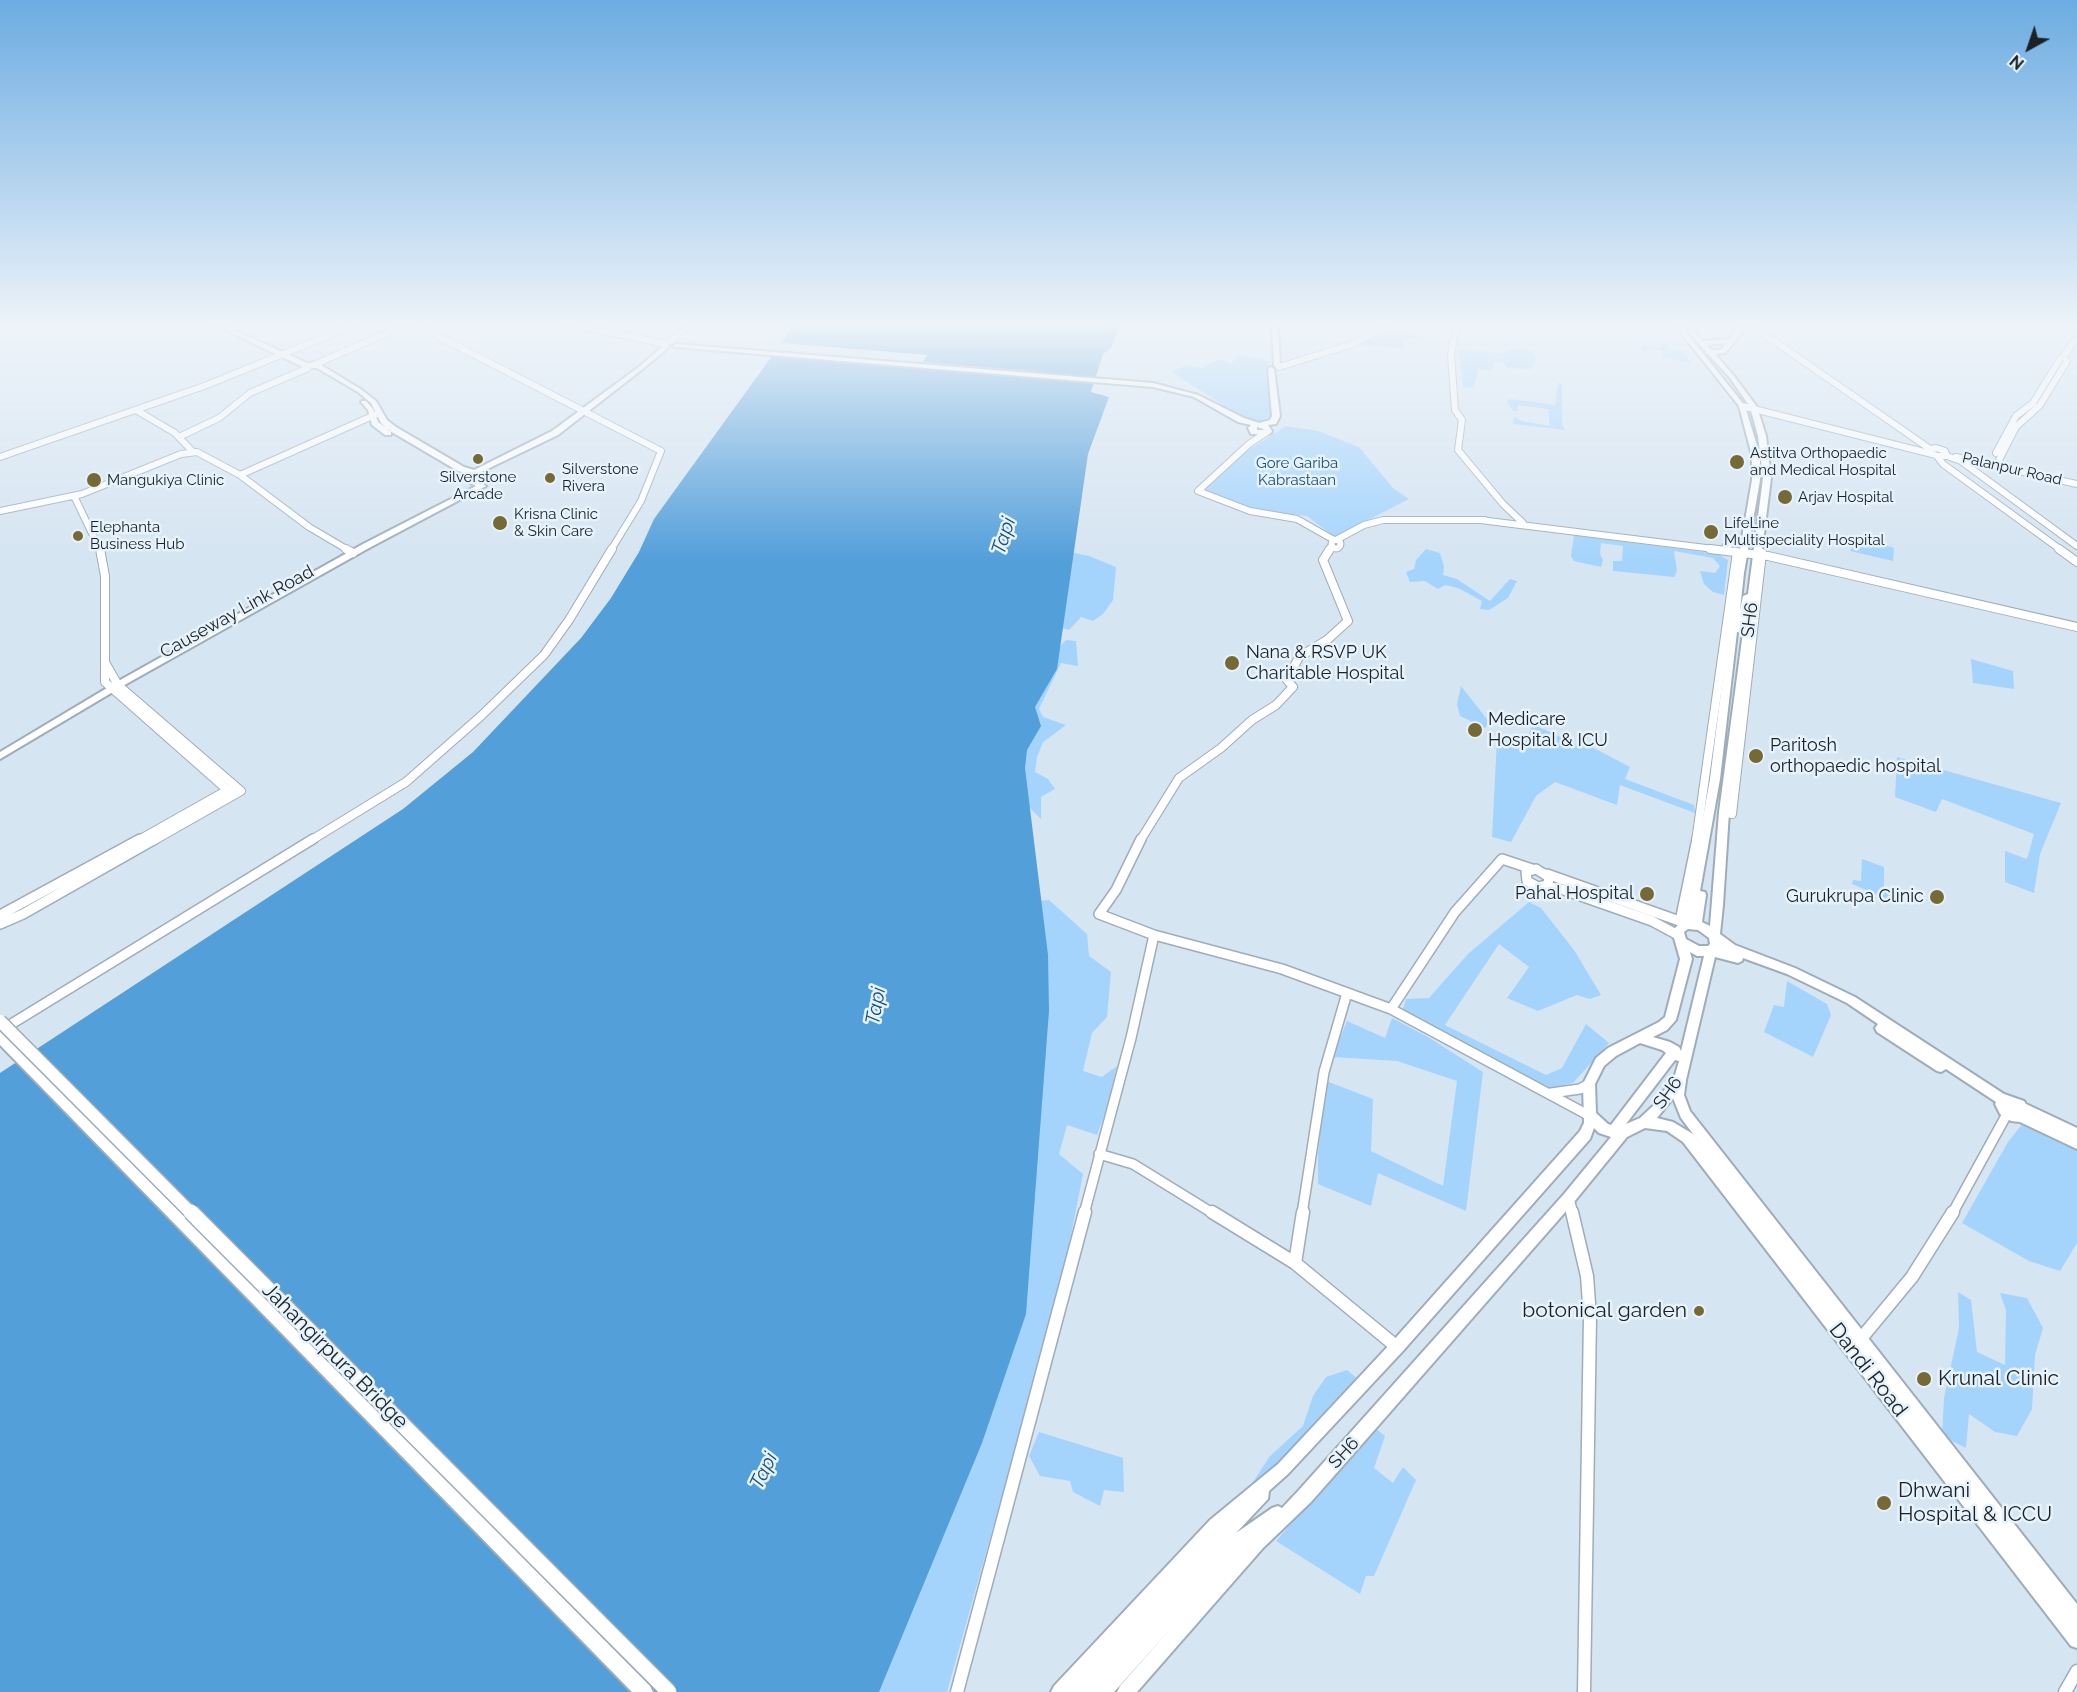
<!DOCTYPE html>
<html>
<head>
<meta charset="utf-8">
<style>
  body { margin:0 }
  #map { position:relative; width:2077px; height:1692px; overflow:hidden; background:#d6e5f2; font-family:Raleway,sans-serif }
  canvas { display:block }
  .north { position:absolute; left:1999px; top:18px; width:60px; height:60px; -webkit-text-stroke:4px #e6f2fc; paint-order:stroke; rotate:220deg; font-size:16px; font-weight:700; line-height:24px; text-align:center; color:#1b2125 }
  .north::after { content:''; display:block; margin:auto; width:21px; height:27px; background:#1b2125; clip-path:polygon(50% 0,100% 100%,50% 72%,0 100%) }
</style>
</head>
<body>
<div id="map">
<canvas width="2077" height="1692"></canvas>
<div class="north">N</div>
</div>
<script>
const c = document.querySelector('canvas').getContext('2d');
c.lineJoin = 'round';
function paint(path, color) { c.fillStyle = color; c.fill(path, 'evenodd'); }
const poly = rows => new Path2D(rows.map(r => 'M' + r).join(''));
function trace(path, color, width, dash) { c.strokeStyle = color; c.lineWidth = width; c.lineCap = dash ? 'butt' : 'round'; c.setLineDash(dash || []); c.stroke(path); }
function drawText(font, color, halo, rows, align = 'center') {
  c.font = font + ' Raleway,sans-serif'; c.lineWidth = 5; c.setLineDash([]); c.textBaseline = 'middle'; c.strokeStyle = halo; c.fillStyle = color; for (const [text, x, y, turn = 0] of rows) {
    c.save(); c.translate(x, y); c.rotate((+turn || 0) * Math.PI / 180); c.textAlign = isNaN(turn) ? turn : align; if (halo) c.strokeText(text, 0, 0); c.fillText(text, 0, 0); c.restore();
  }
}
paint(poly([
  [1393,327,1422,337,1403,339,1403,348,1356,345],
  [1661,344,1666,344,1672,350,1682,351,1692,364,1661,356,1664,351,1651,348,1646,352,1639,350,1644,345,1663,348],
  [1516,348,1532,352,1537,358,1531,369,1507,368,1502,362,1493,362,1492,371,1479,369,1473,388,1463,387,1459,350,1501,353],
  [1241,355,1268,361,1271,416,1259,421,1247,420,1171,372,1186,365,1202,368,1219,359,1231,363],
  [1558,383,1562,384,1562,424,1565,430,1513,424,1514,417,1522,421,1550,426,1548,409,1518,405,1518,411,1513,411,1507,402,1511,399,1555,405],
  [1286,426,1318,431,1359,447,1393,488,1409,499,1335,537,1307,516,1251,509,1203,491,1242,454],
  [1574,535,1718,554,1728,560,1724,595,1713,592,1704,584,1700,571,1715,573,1720,566,1713,558,1674,551,1677,571,1674,577,1613,571,1613,561,1622,561,1623,546,1601,543,1600,554,1603,560,1601,567,1574,561,1571,556],
  [1858,536,1894,548,1893,561,1850,551],
  [1426,549,1440,553,1444,567,1443,575,1457,579,1490,601,1510,579,1517,581,1508,598,1489,610,1480,609,1482,601,1458,588,1445,585,1438,589,1425,581,1410,582,1406,572,1414,569,1416,560],
  [1070,552,1089,556,1116,567,1113,600,1103,614,1093,621,1081,617,1069,630,1058,627],
  [1066,640,1076,641,1078,666,1061,663,1039,709,1043,717,1066,725,1043,742,1037,757,1035,772,1048,779,1055,789,1041,797,1041,819,1026,804,1022,767,1023,702,1045,662],
  [1971,659,2013,671,2014,689,1973,683],
  [1461,686,1490,723,1485,728,1460,716,1457,704],
  [1533,724,1581,747,1586,744,1630,767,1625,779,1694,805,1695,813,1620,785,1617,805,1555,782,1536,796,1511,842,1492,837,1497,739,1524,746],
  [1897,757,2061,803,2040,854,2034,893,2005,882,2005,851,2027,859,2034,834,1942,799,1936,812,1895,797],
  [1862,859,1884,867,1884,889,1892,897,1890,900,1852,884,1853,880,1861,881],
  [1049,900,1087,934,1089,956,1111,972,1107,1017,1092,1033,1083,1071,1102,1077,1117,1066,1106,1111,1097,1135,1067,1125,1059,1154,1083,1174,1062,1281,947,1692,873,1692,1036,901],
  [1529,902,1541,908,1574,950,1601,995,1590,999,1577,995,1538,1011,1507,998,1529,967,1499,944,1445,1025,1546,1075,1562,1068,1586,1024,1609,1043,1573,1083,1550,1088,1430,1027,1403,1009,1406,999,1429,998,1468,954],
  [1787,981,1827,1004,1831,1015,1813,1057,1764,1032,1774,1005,1784,1007],
  [1392,1018,1428,1037,1483,1072,1466,1211,1378,1173,1371,1206,1318,1184,1318,1154,1326,1081,1373,1099,1371,1151,1443,1186,1457,1081,1397,1061,1332,1057,1347,1021,1385,1038],
  [2023,1123,2077,1148,2077,1243,2060,1271,2029,1261,1962,1223,2008,1142],
  [1958,1292,1971,1300,1977,1352,2005,1365,2006,1310,2000,1293,2027,1298,2043,1328,2035,1355,2032,1409,2017,1436,1995,1432,1969,1414,1966,1448,1942,1436,1944,1398,1959,1328],
  [1347,1370,1366,1386,1278,1485,1255,1487,1253,1482,1270,1456,1303,1426,1313,1396,1326,1377],
  [1375,1428,1385,1436,1374,1468,1393,1483,1403,1467,1416,1480,1374,1576,1366,1576,1360,1594,1276,1541],
  [1039,1432,1123,1458,1124,1492,1104,1490,1100,1506,1073,1492,1070,1481,1040,1476,1029,1456]
]), '#a4d4fc');
paint(poly([
  [778,323,1121,323,1111,348,1103,354,1091,392,1109,397,1088,454,1057,669,1035,707,1041,726,1027,750,1025,768,1048,955,1049,1011,1026,1314,982,1443,879,1692,0,1692,0,1073,403,809,473,752,581,638,611,598,639,552,654,519,772,356,1040,377,1041,372,923,362,927,355,782,343,791,329]
]), '#539fda');
const minorFar3 = poly([
  [413,323,661,451,641,501,611,550],
  [565,323,666,344],
  [1457,323,1451,354,1455,410,1462,420,1458,450,1503,504,1523,523],
  [1751,325,1930,449],
  [671,341,691,323],
  [2063,357,2077,337],
  [316,364,410,323],
  [1279,367,1353,344,1392,323],
  [1742,406,1932,454],
  [136,410,175,433,192,451],
  [1267,432,1249,444,1198,491,1250,511,1297,519,1334,540],
  [179,437,219,418,250,393,308,368],
  [1936,448,1945,451,1947,456,1937,456,1929,452,1930,449,1936,448],
  [1996,453,2016,416,2033,403,2060,359],
  [1937,456,1943,464,2061,550],
  [1947,456,1961,461,2077,546],
  [0,457,207,385,359,323],
  [1956,457,2077,484],
  [1996,466,2016,427,2040,405,2067,361],
  [240,475,379,413],
  [74,496,100,550],
  [0,511,82,494,181,454,197,452,240,475,309,527,348,550],
  [1480,520,1722,550],
  '1331.5 544a4.5 4.5 0 1 1 9 0a4.5 4.5 0 1 1-9 0Z',
  [1336,540,1364,525,1383,520,1485,520],
  [1726,546,1739,540],
  [1329,550,1332,546]
]);
const minorFar2 = poly([
  [100,549,105,576,105,682,233,795],
  [346,549,353,553],
  [1710,549,1768,556,2077,627],
  [2059,549,2077,562],
  [106,664,118,685,241,791,153,841],
  [1724,812,1732,814,1762,553],
  [137,841,231,788],
  [310,841,406,782,481,716,544,655,569,620,612,549],
  [1140,841,1179,778,1221,748,1252,720,1276,705,1293,687,1287,680,1299,657,1327,640,1348,621,1323,560,1330,549],
  [1696,841,1737,552]
]);
const minorFar1 = poly([
  [1141,839,1116,890,1099,914,1154,935,1282,969,1391,1009,1455,912,1502,859,1532,869],
  [1536,869,1549,877,1548,885,1538,887,1527,881,1526,872,1536,869],
  [1547,874,1685,923],
  [1545,886,1561,889,1652,921,1678,935],
  [0,915,140,839],
  [1680,921,1697,839],
  [0,924,23,914,155,839],
  [1391,1009,1590,1116],
  [0,1031,313,839],
  [1551,1093,1580,1089,1589,1084],
  [1099,1154,1133,1164,1214,1214],
  [1569,1198,1573,1214],
  [1084,1214,1131,1038,1154,935],
  [1302,1214,1324,1072,1347,993],
  [1952,1214,2007,1114]
]);
const minor = poly([
  [1212,1212,1295,1263,1397,1347],
  [1572,1212,1587,1276,1590,1317,1584,1692],
  [1295,1263,1303,1212],
  [1859,1341,1912,1277,1953,1212],
  [957,1692,1085,1212],
  [2065,1692,2077,1671]
]);
const major = poly([
  [210,323,219,323,307,363,316,362,362,390,376,401,387,420,396,427,464,467,474,470,552,431,640,366,662,347,664,344,669,345,667,349,644,368,558,435,475,475,458,471,390,431,381,423,371,403,358,392,317,368,303,367,210,323],
  [1272,323,1278,323,1280,366,1277,368,1274,366,1272,323],
  [1673,323,1679,323,1745,406,1760,456,1760,480,1744,573,1740,610,1743,596,1748,594,1763,478,1758,436,1750,407,1730,378,1708,354,1705,353,1705,351,1687,330,1692,329,1703,341,1729,339,1741,323,1762,323,1754,328,1746,326,1735,342,1725,353,1715,354,1734,376,1757,407,1766,436,1771,478,1729,812,1723,905,1720,934,1735,945,1795,968,1855,997,2004,1094,2024,1101,2026,1104,2077,1128,2077,1149,2020,1122,2011,1121,2000,1114,1995,1104,1996,1102,1946,1069,1941,1072,1937,1071,1877,1032,1875,1028,1878,1024,1847,1003,1787,974,1743,958,1742,961,1738,963,1715,957,1686,1080,1684,1095,1690,1111,2077,1604,2077,1648,2071,1646,1683,1142,1667,1131,1645,1128,1627,1137,1574,1202,1378,1426,1311,1502,1263,1548,1137,1692,1117,1692,1120,1686,1173,1626,1114,1692,1093,1692,1094,1690,1093,1692,1051,1692,1054,1686,1210,1520,1278,1464,1392,1342,1580,1131,1584,1123,1583,1084,1596,1058,1608,1048,1659,1022,1665,1017,1680,959,1672,931,1681,922,1688,901,1710,779,1736,573,1752,480,1752,456,1739,406,1673,323],
  [1726,343,1721,350,1711,350,1707,345,1726,343],
  [1737,632,1743,632,1719,812,1710,926,1702,922,1706,895,1705,892,1700,891,1720,779,1737,632],
  [1688,929,1698,930,1709,938,1710,944,1708,946,1699,946,1686,939,1684,932,1688,929],
  [1690,952,1697,956,1704,956,1681,1051,1679,1047,1670,1042,1653,1037,1667,1030,1676,1020,1692,959,1690,952],
  [1640,1043,1662,1050,1666,1053,1611,1125,1608,1124,1596,1113,1595,1084,1604,1066,1616,1056,1640,1043],
  [1675,1060,1679,1061,1675,1075,1654,1105,1640,1118,1626,1124,1675,1060],
  [1673,1098,1681,1118,1715,1163,1693,1134,1673,1122,1657,1118,1673,1098],
  [1594,1128,1599,1133,1611,1137,1564,1194,1299,1490,1282,1508,1278,1506,1272,1508,1236,1533,1268,1499,1269,1491,1288,1474,1402,1352,1590,1139,1594,1128],
  [676,344,1153,383,1198,395,1244,418,1259,423,1270,420,1272,416,1268,369,1271,367,1274,369,1280,416,1276,424,1268,425,1272,431,1271,433,1263,435,1254,434,1251,434,1248,428,1251,425,1238,422,1194,397,1153,387,674,347,673,346,676,344],
  [1257,427,1263,429,1264,430,1257,430,1257,427],
  [362,401,366,401,373,409,378,422,391,431,391,435,385,435,372,425,368,410,361,402,362,401],
  [468,478,474,478,486,486,369,548,128,683,0,759,0,752,122,679,363,544,476,486,468,482,468,478],
  [0,1032,4,1033,650,1686,653,1692,632,1692,0,1045,0,1032]
]);
trace(minorFar3, '#9eadb9', 8);
trace(minorFar2, '#9eadb9', 10);
trace(minorFar1, '#9eadb9', 12);
trace(minor, '#9eadb9', 15);
trace(major, '#9eadb9', 4);
trace(minorFar3, '#fff', 6);
trace(minorFar2, '#fff', 8);
trace(minorFar1, '#fff', 9);
trace(minor, '#fff', 12);
paint(major, '#fff');
const majorBridgeFar1 = poly([
  [0,1021,192,1214]
]);
const majorBridge = poly([
  [191,1212,669,1692]
]);
trace(majorBridgeFar1, '#9eadb9', 15, []);
trace(majorBridge, '#9eadb9', 18, []);
trace(majorBridgeFar1, '#fff', 12);
trace(majorBridge, '#fff', 15);
const sky = c.createLinearGradient(0, 0, 0, 560);
sky.addColorStop(0, '#6cace2');
sky.addColorStop(0.58, '#edf3f9');
sky.addColorStop(1, '#edf3f900');
c.fillStyle = sky;
c.fillRect(0, 0, 2077, 560);
for (const [x, y, r, color] of [
  [478,459,6,"#776936"],
  [1737,462,8,"#776936"],
  [550,478,6,"#776936"],
  [94,480,8,"#776936"],
  [1785,497,8,"#776936"],
  [500,523,8,"#776936"],
  [1711,532,8,"#776936"],
  [78,536,6,"#776936"],
  [1232,663,8,"#776936"],
  [1475,730,8,"#776936"],
  [1756,756,8,"#776936"],
  [1647,894,8,"#776936"],
  [1937,897,8,"#776936"],
  [1699,1311,6,"#776936"],
  [1924,1379,8,"#776936"],
  [1884,1503,8,"#776936"]
]) { const dot = new Path2D(); dot.arc(x, y, r, 0, 2 * Math.PI); c.fillStyle = color; c.fill(dot); trace(dot, '#e6f2fc', 2); }
drawText('15px', '#1b2125', '#e6f2fc', [
  ["Astitva Orthopaedic",1750,453],
  ["and Medical Hospital",1750,470],
  ["Silverstone",562,469],
  ["Rivera",562,486],
  ["Silverstone",478,477,"center"],
  ["Arcade",478,494,"center"],
  ["Mangukiya Clinic",107,480],
  ["Arjav Hospital",1798,497],
  ["Krisna Clinic",514,514],
  ["& Skin Care",514,531],
  ["LifeLine",1724,523],
  ["Multispeciality Hospital",1724,540],
  ["Elephanta",90,527],
  ["Business Hub",90,544]
], 'left');
drawText('15px', '#195078', '#e6f2fc', [
  ["Gore Gariba",1297,463],
  ["Kabrastaan",1297,480]
]);
drawText('15px', '#1b2125', '#e6f2fc', [
  ["Palanpur Road",2012,469,13]
]);
drawText('18px', '#1b2125', '#e6f2fc', [
  ["Causeway Link Road",237,612,-29],
  ["SH6",1750,620,-83],
  ["SH6",1668,1093,-54],
  ["SH6",1344,1453,-47]
]);
drawText('18px', '#1b2125', '#e6f2fc', [
  ["Nana & RSVP UK",1246,653],
  ["Charitable Hospital",1246,674],
  ["Medicare",1488,720],
  ["Hospital & ICU",1488,741],
  ["Paritosh",1770,746],
  ["orthopaedic hospital",1770,767],
  ["Pahal Hospital",1634,894,"right"],
  ["Gurukrupa Clinic",1924,897,"right"]
], 'left');
drawText('italic 20px', '#185078', '#e6f2fc', [
  ["Tapi",1004,536,-72],
  ["Tapi",876,1006,-80],
  ["Tapi",764,1471,-64]
]);
drawText('21px', '#1b2125', '#e6f2fc', [
  ["botonical garden",1687,1311,"right"],
  ["Krunal Clinic",1938,1379],
  ["Dhwani",1898,1491],
  ["Hospital & ICCU",1898,1515]
], 'left');
drawText('21px', '#1b2125', '#e6f2fc', [
  ["Jahangirpura Bridge",335,1356,45],
  ["Dandi Road",1868,1370,52]
]);
</script>
</body>
</html>
